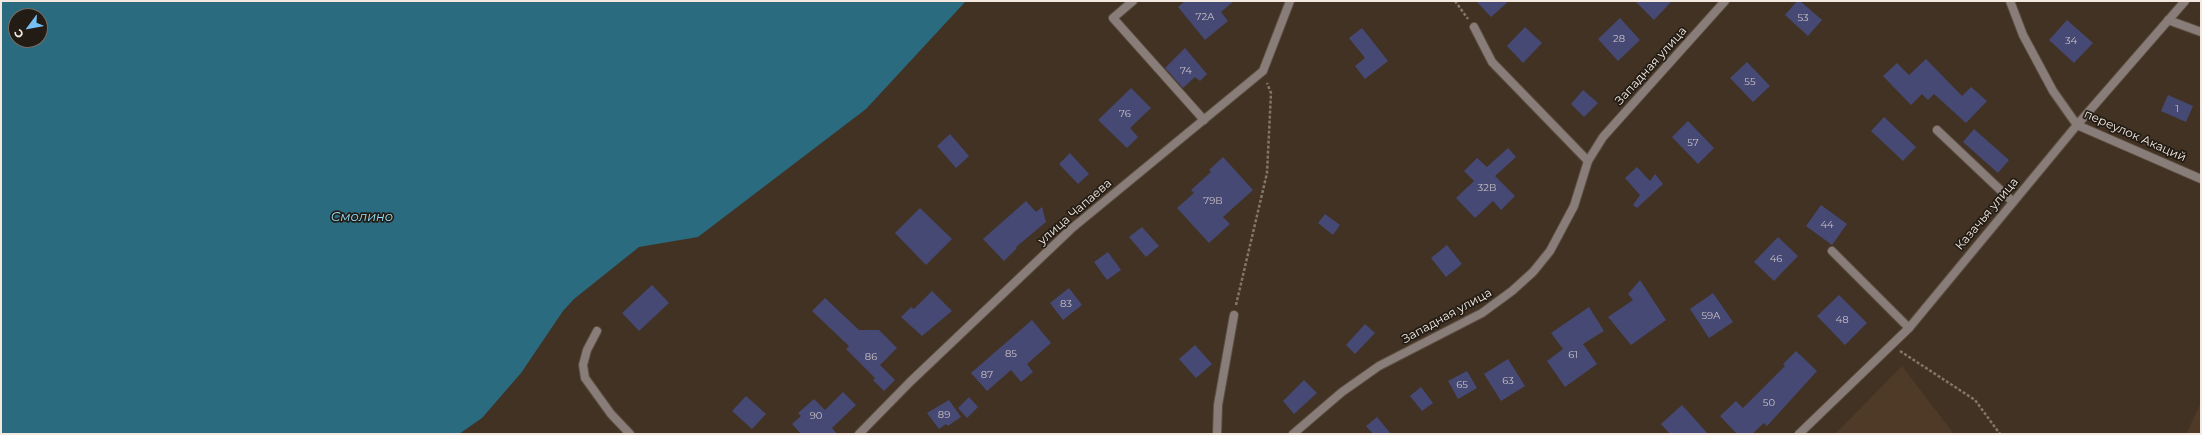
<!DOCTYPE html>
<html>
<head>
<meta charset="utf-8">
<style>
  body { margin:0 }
  #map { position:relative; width:2202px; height:435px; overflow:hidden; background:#413223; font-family:Montserrat,sans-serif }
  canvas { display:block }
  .frame { position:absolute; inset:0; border:2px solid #f3e9e0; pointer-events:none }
  .north { position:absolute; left:8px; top:8px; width:40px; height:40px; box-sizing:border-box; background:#221c15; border:1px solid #766e66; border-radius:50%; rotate:238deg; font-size:11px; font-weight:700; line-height:16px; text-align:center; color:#f3e9e0 }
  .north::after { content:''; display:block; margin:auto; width:14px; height:18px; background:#75c0f6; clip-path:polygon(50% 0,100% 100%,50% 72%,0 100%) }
</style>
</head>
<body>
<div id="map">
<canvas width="2202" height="435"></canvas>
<div class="frame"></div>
<div class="north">С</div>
</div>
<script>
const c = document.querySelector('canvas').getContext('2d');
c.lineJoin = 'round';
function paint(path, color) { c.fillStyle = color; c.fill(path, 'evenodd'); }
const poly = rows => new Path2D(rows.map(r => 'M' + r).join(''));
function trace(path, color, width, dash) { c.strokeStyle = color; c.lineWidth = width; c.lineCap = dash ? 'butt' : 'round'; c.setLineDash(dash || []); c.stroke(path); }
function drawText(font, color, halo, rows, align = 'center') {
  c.font = font + ' Montserrat,sans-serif'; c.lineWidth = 3.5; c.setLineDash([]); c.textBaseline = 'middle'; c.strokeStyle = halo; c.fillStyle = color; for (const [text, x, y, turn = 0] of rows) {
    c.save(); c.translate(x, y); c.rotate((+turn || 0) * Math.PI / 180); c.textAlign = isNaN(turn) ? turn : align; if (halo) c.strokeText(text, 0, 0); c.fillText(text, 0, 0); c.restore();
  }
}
paint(poly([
  [1902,366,1954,434,1835,434],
  [2201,402,2201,434,2186,434]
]), '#4e3a26');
paint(poly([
  [1,1,966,1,866,109,698,237,639,247,574,299,563,311,521,373,482,418,459,434,1,434],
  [16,16,40,16,40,40,16,40]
]), '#2b6b80');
paint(poly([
  [1185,1,1234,1,1221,12,1228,21,1205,40,1178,7],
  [1476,1,1509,1,1491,17],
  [1635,1,1672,1,1654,20],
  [1797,1,1800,1,1822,20,1808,36,1785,15],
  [1620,18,1640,40,1618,61,1598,39],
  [2067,20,2093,43,2074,63,2049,40],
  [1525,27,1542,43,1523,63,1507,46],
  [1362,28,1388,61,1365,79,1355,66,1365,58,1349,38],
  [1185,48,1207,74,1200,81,1195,77,1183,88,1165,68],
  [1926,59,1962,96,1971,87,1987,101,1966,123,1934,94,1928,100,1922,94,1911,105,1883,76,1897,63,1909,75],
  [1747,62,1770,86,1753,102,1730,78],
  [1131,88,1151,108,1130,128,1138,137,1127,148,1098,120],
  [1583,90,1598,103,1584,117,1571,104],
  [2168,95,2193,106,2186,122,2161,111],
  [1884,117,1916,147,1903,161,1871,131],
  [1688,121,1714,148,1698,164,1672,137],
  [1974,129,2009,160,1998,173,1963,142],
  [950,134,969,156,956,168,937,146],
  [1508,148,1516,157,1495,176,1515,196,1501,210,1493,201,1475,218,1456,198,1474,181,1464,171,1477,158,1487,167],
  [1070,153,1089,174,1078,184,1059,164],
  [1223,157,1253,190,1223,217,1230,224,1209,243,1177,208,1194,193,1191,190,1211,172,1209,170],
  [1637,167,1650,181,1655,174,1663,184,1637,208,1633,205,1640,195,1625,178],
  [1026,201,1036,212,1042,207,1046,222,1016,247,1017,248,1004,261,983,239],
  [1821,205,1847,224,1832,245,1806,226],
  [920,208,952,239,926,265,895,233],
  [1325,214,1340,225,1333,235,1318,223],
  [1142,227,1159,246,1146,257,1129,237],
  [1778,237,1798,256,1774,281,1754,262],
  [1447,245,1462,264,1446,277,1431,258],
  [1108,252,1121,270,1107,280,1094,262],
  [1640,280,1666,320,1631,345,1608,317,1633,300,1628,294],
  [652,285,669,303,639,331,622,313],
  [1069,288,1082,305,1063,320,1050,303],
  [932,291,952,311,922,336,901,317,911,307,914,309],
  [1713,293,1733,322,1709,338,1690,309],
  [1839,295,1867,323,1845,345,1817,316],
  [825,298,859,330,879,330,897,348,880,365,895,380,884,391,873,380,875,378,846,349,849,346,812,311],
  [1589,307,1604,331,1583,344,1597,364,1565,387,1547,361,1563,349,1551,333],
  [1032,320,1051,343,1027,364,1033,372,1021,382,1011,370,987,391,971,373],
  [1365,324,1375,333,1355,354,1346,345],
  [1195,345,1212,364,1196,378,1179,359],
  [1796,351,1817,371,1767,426,1764,423,1752,434,1737,434,1720,416,1736,401,1743,408,1785,366,1783,364],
  [1508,359,1525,386,1501,401,1484,374],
  [1467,371,1477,388,1458,399,1448,381],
  [1304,380,1317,393,1294,414,1283,401],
  [1421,387,1433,403,1422,411,1410,396],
  [843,392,856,405,832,428,837,434,801,434,792,424,801,416,798,413,814,399,825,410],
  [746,396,766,414,752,429,732,411],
  [969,397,978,407,967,418,958,408],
  [949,400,961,417,948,426,946,424,939,429,927,413],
  [1682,405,1708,434,1670,434,1661,424],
  [1377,417,1391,434,1373,434,1366,426]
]), '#474975');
const lane = poly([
  [1133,1,1113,18,1204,120],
  [2168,20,2201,32],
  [1474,27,1492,62,1588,161],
  [1937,130,2013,202],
  [1832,251,1909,328],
  [597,331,587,350,583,365,585,378,611,414,630,434],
  [1217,434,1218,405,1234,315]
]);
const street = poly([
  [2010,1,2023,35,2053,91,2077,125,2201,179],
  [859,434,911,381,1071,229,1263,71,1290,1],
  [1293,434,1342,392,1379,366,1482,313,1512,291,1533,272,1550,251,1574,206,1588,161,1603,137,1725,1],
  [1799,434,1909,328,2077,125,2185,1]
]);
trace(lane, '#5d4f41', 10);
trace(street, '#5d4f41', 10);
trace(poly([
  [1455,1,1468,19],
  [1236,305,1267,173,1271,93,1267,83],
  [1900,351,1975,400,2000,434]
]), '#837669', 2.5, [3, 2]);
trace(lane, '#887d79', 8);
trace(street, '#887d79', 8);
drawText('10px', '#c8c1c5', null, [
  ["72А",1205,17],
  ["53",1803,18],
  ["28",1619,39],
  ["34",2071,41],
  ["74",1186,71],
  ["55",1750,82],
  ["1",2177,109],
  ["76",1125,114],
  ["57",1693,143],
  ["32В",1487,188],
  ["79В",1213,201],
  ["44",1827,225],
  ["46",1776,259],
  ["83",1066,304],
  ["59А",1711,316],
  ["48",1842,320],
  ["85",1011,354],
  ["61",1573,355],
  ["86",871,357],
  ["87",987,375],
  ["63",1508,381],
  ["65",1462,385],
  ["50",1769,403],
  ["89",944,415],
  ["90",816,416]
]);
drawText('12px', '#f3e9e0', '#221c15', [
  ["Западная улица",1651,66,-48],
  ["переулок Акаций",2135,136,24],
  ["улица Чапаева",1075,212,-41],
  ["Казачья улица",1987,214,-50],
  ["Западная улица",1447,316,-29]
]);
drawText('italic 13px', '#94def9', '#221c15', [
  ["Смолино",362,217]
]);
</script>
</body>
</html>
